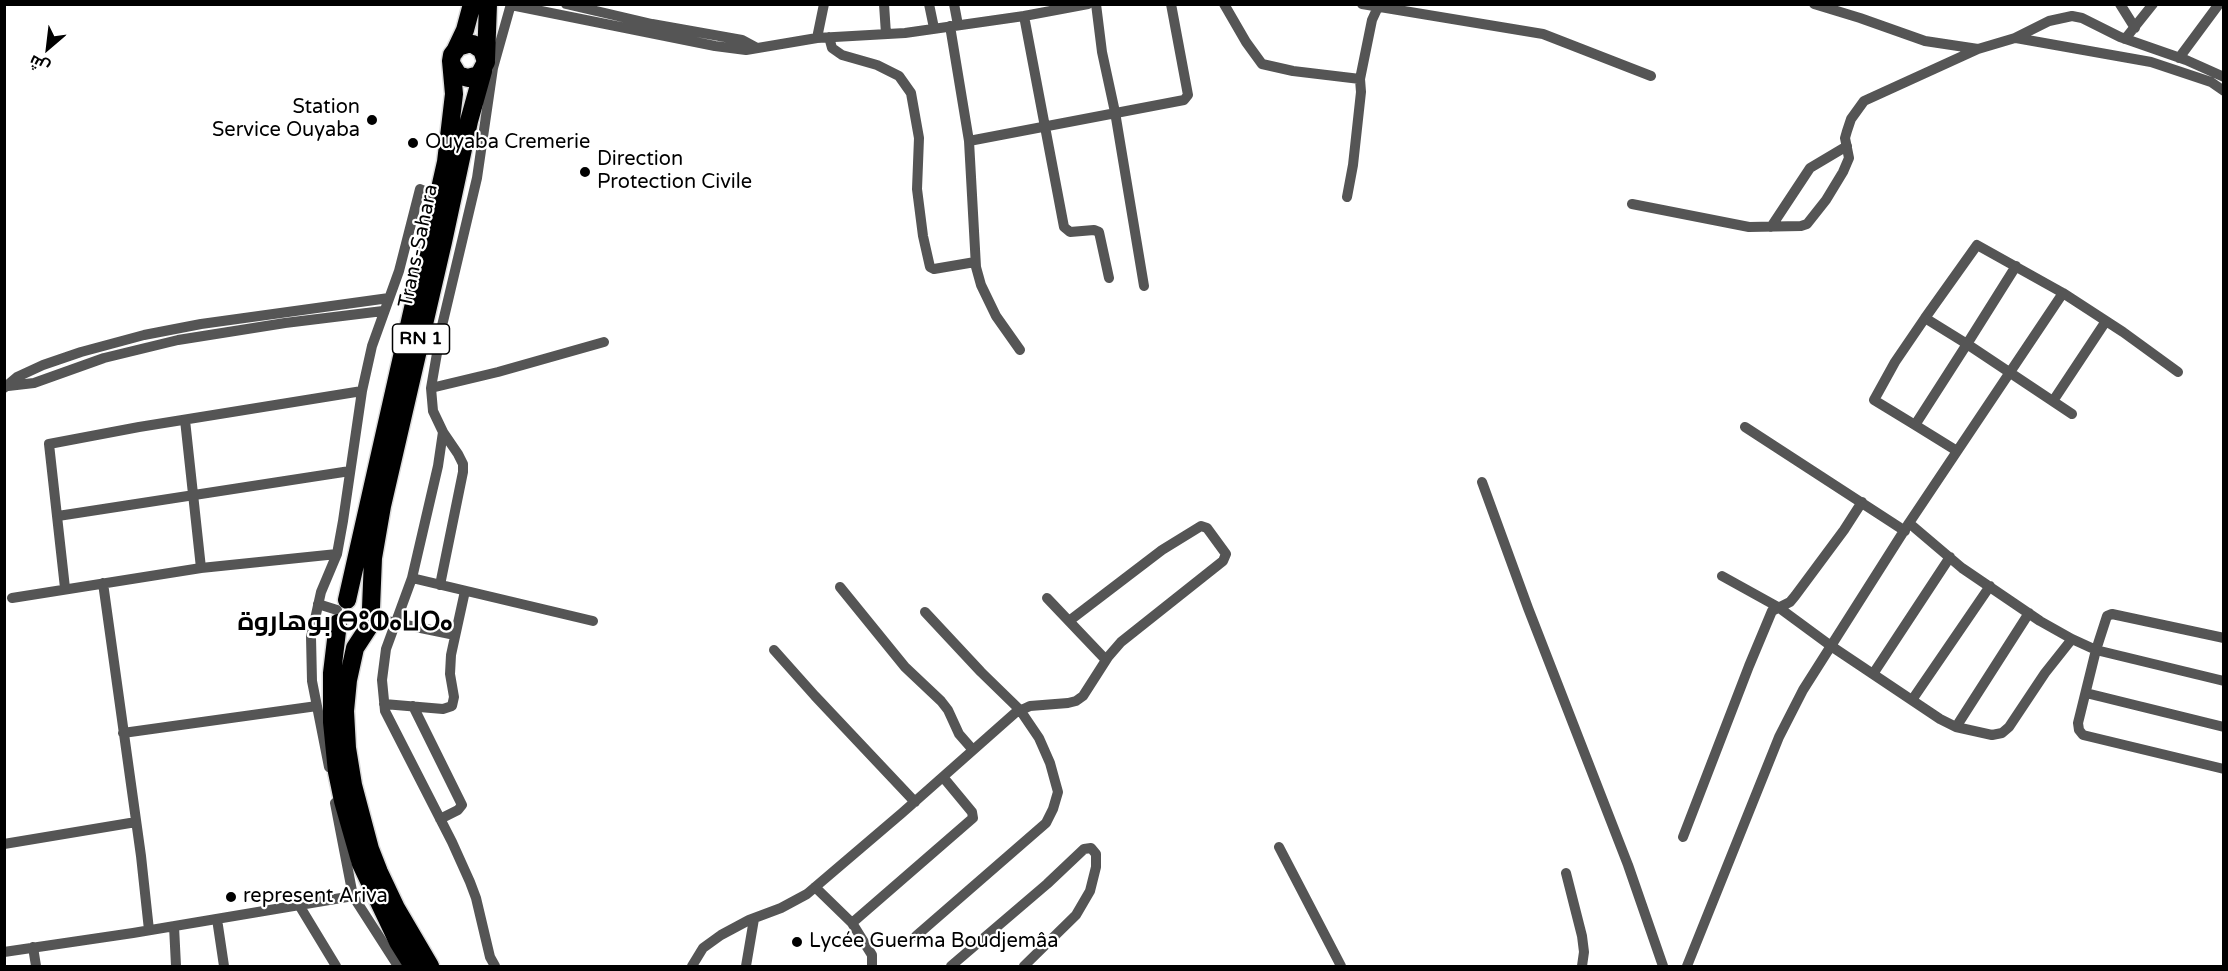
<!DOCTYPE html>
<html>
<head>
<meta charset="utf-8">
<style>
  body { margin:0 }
  #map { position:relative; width:2228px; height:971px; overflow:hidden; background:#fff; font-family:"Varela Round",Cairo,sans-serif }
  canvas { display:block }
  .frame { position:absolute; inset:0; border:6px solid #000; pointer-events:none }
  .north { position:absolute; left:18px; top:18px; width:60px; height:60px; -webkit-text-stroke:4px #fff; paint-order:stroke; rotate:208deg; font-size:16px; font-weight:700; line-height:24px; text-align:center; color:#000 }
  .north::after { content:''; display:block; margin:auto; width:21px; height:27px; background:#000; clip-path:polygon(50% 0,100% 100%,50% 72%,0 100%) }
</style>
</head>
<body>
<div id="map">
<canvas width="2228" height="971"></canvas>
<div class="frame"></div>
<div class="north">ش</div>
</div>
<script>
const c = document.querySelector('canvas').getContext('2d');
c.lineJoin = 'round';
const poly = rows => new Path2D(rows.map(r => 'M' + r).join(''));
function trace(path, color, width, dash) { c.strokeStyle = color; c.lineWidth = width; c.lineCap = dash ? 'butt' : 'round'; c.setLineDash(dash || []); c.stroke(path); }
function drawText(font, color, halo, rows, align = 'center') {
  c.font = font + ' "Varela Round",Cairo,"Noto Sans Tifinagh",sans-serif'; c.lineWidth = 4.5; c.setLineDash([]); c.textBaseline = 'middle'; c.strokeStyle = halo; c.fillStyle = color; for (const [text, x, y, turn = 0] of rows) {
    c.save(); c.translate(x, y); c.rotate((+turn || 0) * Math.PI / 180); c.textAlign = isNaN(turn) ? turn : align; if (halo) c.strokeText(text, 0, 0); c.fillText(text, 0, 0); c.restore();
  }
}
const highway = poly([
  [456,49,465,30,472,4],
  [486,60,488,4],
  [347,600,446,162,454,94,451,61,452,55,458,47,468,44,473,44,482,50,486,62,479,75,468,78,458,75,452,65],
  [371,608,373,558,382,506,443,242,469,121,483,71],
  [338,623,332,673,332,722,337,772,343,801,361,864,398,942,413,966],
  [370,625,355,648,348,680,345,711,347,748,353,785,370,849,379,872,396,908,430,966]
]);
trace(highway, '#dbdbdb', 21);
trace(poly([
  [566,4,652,24,742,40,755,47],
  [884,4,886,34],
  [929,4,934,28],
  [954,4,958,25],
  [1096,4,1102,52,1115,112,1144,286],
  [1224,4,1246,42,1262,64,1293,71,1360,79],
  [1362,4,1543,34,1651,76],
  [1814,4,1860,18,1925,41,1978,49,2015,38,2049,21,2072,16,2082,18,2120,37,2186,60,2224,77],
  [2120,4,2135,28],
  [511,5,715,46,746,50,817,38,905,33,1024,16,1088,4],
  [1024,16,1064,227,1070,232,1094,230,1099,232,1109,278],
  [950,26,969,141,976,267,981,285,996,316,1020,350],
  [829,37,832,48,842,55,877,65,899,76,911,93,919,138,917,189,923,236,930,267,934,269,975,262],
  [817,38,824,4],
  [2016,38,2151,62,2211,82,2224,91],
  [2125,39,2153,4],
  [2179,58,2219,4],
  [969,141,1184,100,1188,95,1171,4],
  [1347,197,1353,165,1361,92,1360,79,1372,20,1378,7],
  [1632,204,1749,227,1801,226,1807,224,1826,200,1843,172,1849,158,1845,138,1847,131,1851,119,1864,101,1978,49],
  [1771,227,1810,168,1847,146],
  [1925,318,1977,245,2063,293,2123,332,2178,372],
  [8,386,34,383,104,358,178,340,285,323,383,311],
  [4,388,17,377,43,365,81,352,144,335,201,324,389,298],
  [431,388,498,372,604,342],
  [2053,401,2106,321],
  [185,420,201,568],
  [1915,425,1874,400,1895,362,1925,318,1967,344,2016,266],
  [1745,427,1905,531],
  [1957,451,1915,425,1967,344,2072,414],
  [1482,482,1528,608,1628,865,1663,966],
  [58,516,350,471],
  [1909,523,1962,568,2040,621,2072,639,2096,650,2224,681],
  [1722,576,1778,607,1831,646,1940,719,1956,727,1992,735,2002,733,2009,727,2045,673,2072,639],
  [412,578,593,621],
  [103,583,141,856,149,930],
  [440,585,463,472,463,464,458,454,443,432],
  [840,587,905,667,941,701,948,710,959,734,973,750],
  [65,588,49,444,139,427,362,391],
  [12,598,201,568,337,554],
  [1047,598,1106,660],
  [318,604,337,610],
  [372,618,455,635],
  [2224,638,2112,614,2107,616,2096,650,2078,723,2079,730,2083,735,2224,769],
  [774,650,815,696,915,802],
  [1873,674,1950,557],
  [2086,693,2224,727],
  [1912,700,1990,586],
  [384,704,443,709,452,706,454,697,450,674,451,655,465,591],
  [413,706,462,805,458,810,440,819],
  [1956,727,2029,613],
  [123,733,317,706],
  [329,767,312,681,311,637,321,592,337,554,343,521,362,391,372,346,399,271,420,189,439,197],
  [1683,837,1749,666,1772,611,1790,602,1795,596,1844,530,1862,502],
  [4,844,136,822],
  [1279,847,1341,966],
  [1566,873,1582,936,1584,952,1582,966],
  [815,887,852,923,872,955,872,966],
  [353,896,398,966],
  [299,905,336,966],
  [217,919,224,966],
  [852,923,973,818,972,812,943,777],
  [174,926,176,966],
  [916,936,1046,823,1053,809,1058,792,1050,763,1039,738,1020,710,981,672,925,612],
  [33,947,36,966],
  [4,952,133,933,353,896,335,803],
  [495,966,490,957,476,898,470,882,452,842,385,711,382,680,386,649,412,578,438,466,443,432,433,411,431,388,441,330,477,178,493,68,511,4],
  [692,966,703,948,721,935,749,920,781,908,807,894,902,813,1015,713,1030,706,1068,703,1076,701,1083,696,1108,657,1121,642,1223,561,1226,554,1207,528,1201,526,1162,550,1069,621],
  [746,966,754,919],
  [951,966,1047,884,1084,849,1091,848,1096,854,1096,867,1090,891,1076,915,1024,966],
  [1687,966,1779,737,1803,690,1909,523,2063,293]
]), '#555', 10);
trace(highway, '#000', 18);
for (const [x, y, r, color] of [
  [372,120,6,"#000"],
  [413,143,6,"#000"],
  [585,172,6,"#000"],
  [231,897,6,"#000"],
  [797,942,6,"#000"]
]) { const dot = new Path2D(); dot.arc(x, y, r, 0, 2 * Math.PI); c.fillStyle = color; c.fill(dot); trace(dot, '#fff', 2); }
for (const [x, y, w] of [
  [421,339,57]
]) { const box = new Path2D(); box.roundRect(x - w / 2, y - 15, w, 30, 4.5); c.fillStyle = '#fff'; c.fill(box); trace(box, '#000', 1.5); }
drawText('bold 18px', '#000', null, [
  ["RN 1",421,339]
]);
drawText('20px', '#000', '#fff', [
  ["Station",360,108,"right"],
  ["Service Ouyaba",360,131,"right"],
  ["Ouyaba Cremerie",425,143],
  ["Direction",597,160],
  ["Protection Civile",597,183],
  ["represent Ariva",243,897],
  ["Lycée Guerma Boudjemâa",809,942]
], 'left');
drawText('20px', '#000', '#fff', [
  ["Trans-Sahara",419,246,-78]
]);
drawText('bold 26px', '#000', '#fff', [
  ["بوهاروة ⴱⵓⵀⴰⵡⵔⴰ",345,623]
]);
</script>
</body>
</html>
